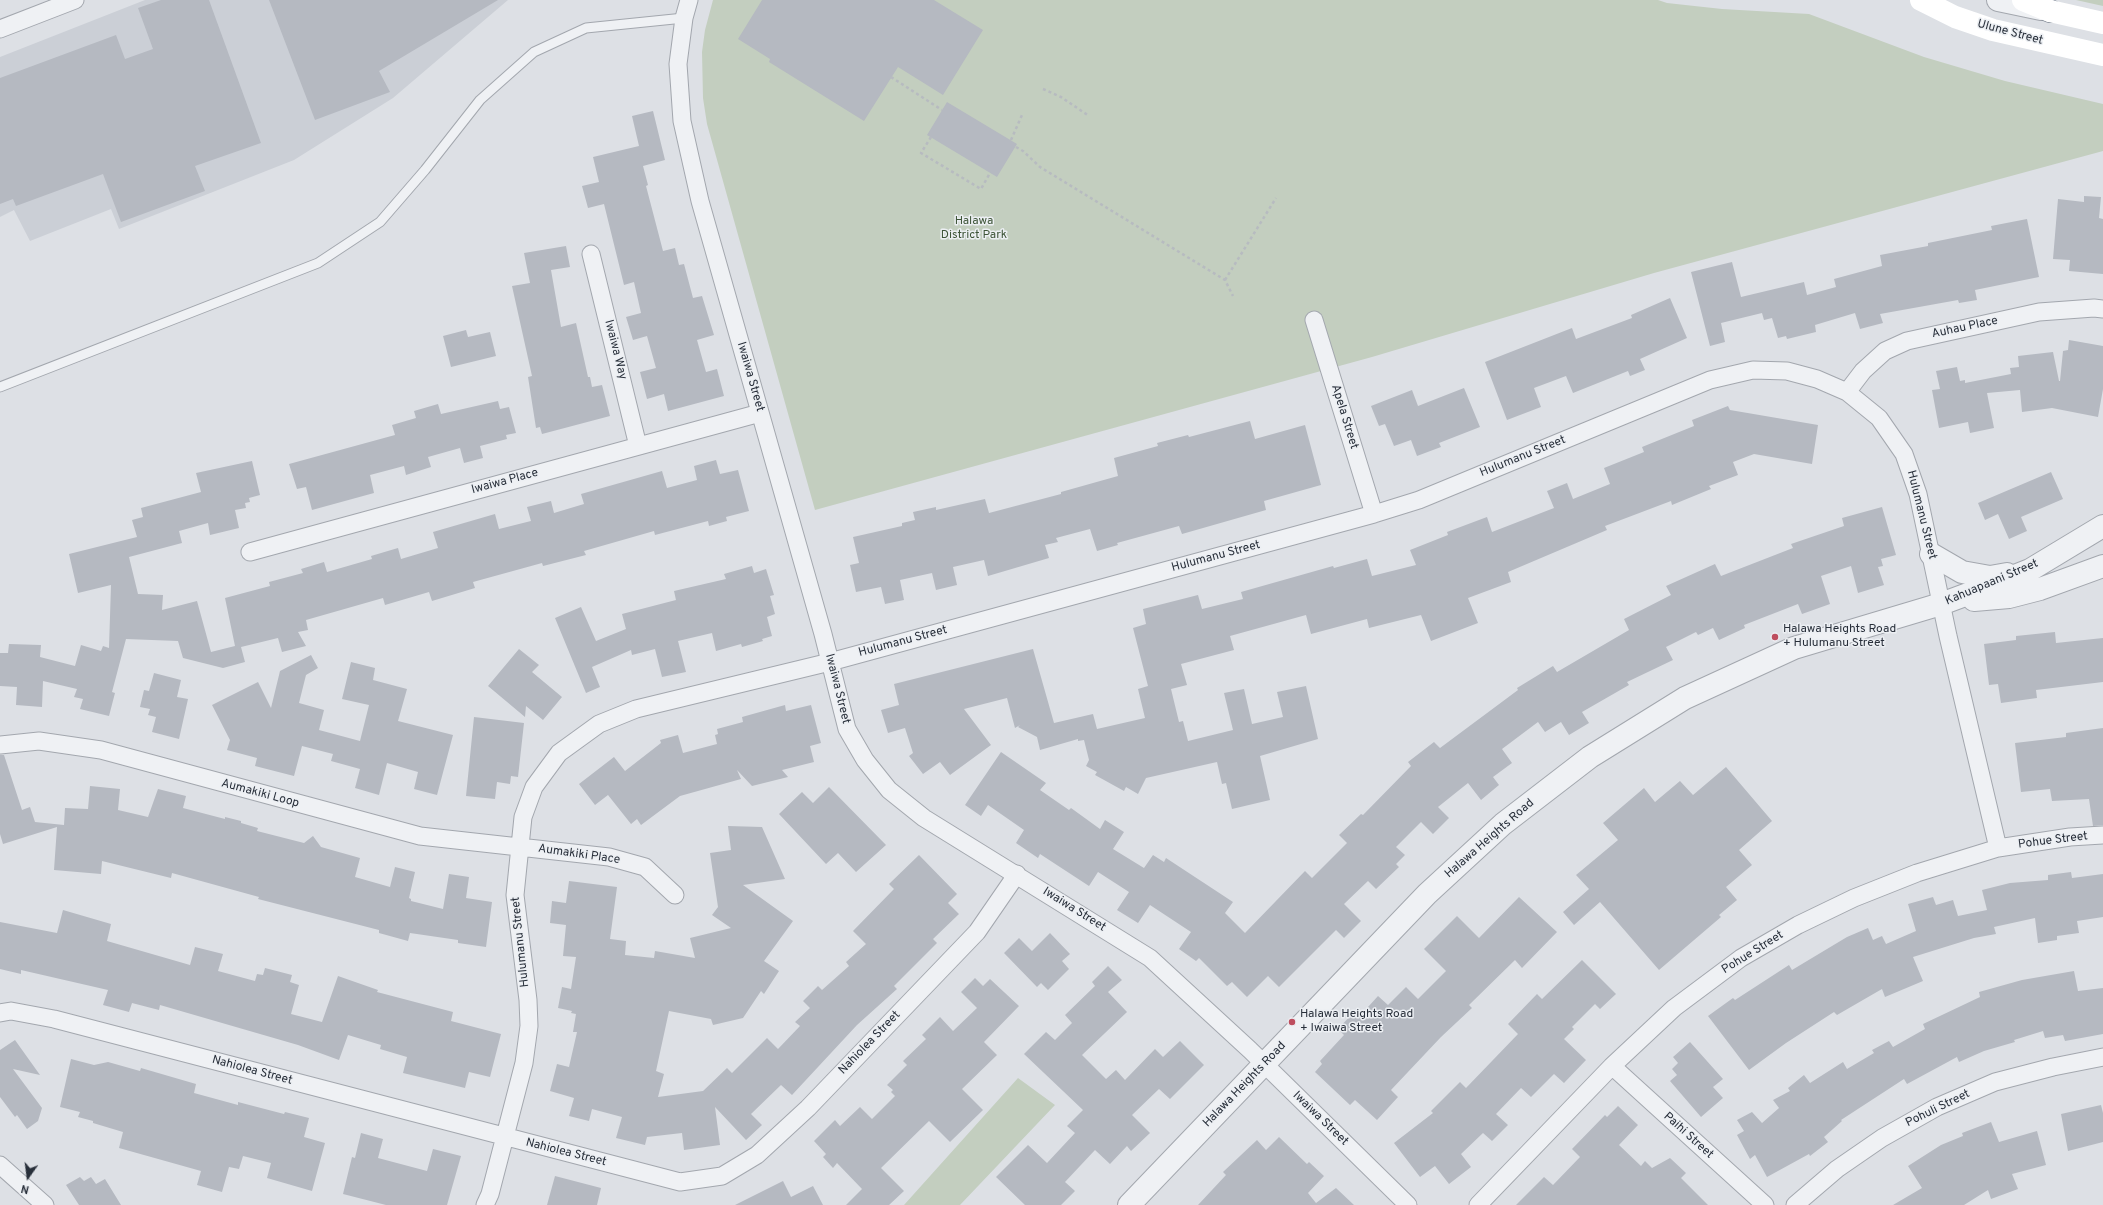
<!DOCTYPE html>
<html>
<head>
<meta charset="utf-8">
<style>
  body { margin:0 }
  #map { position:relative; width:2103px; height:1205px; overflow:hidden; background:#dde0e5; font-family:Overpass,sans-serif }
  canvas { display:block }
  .north { position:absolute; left:8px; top:1157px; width:40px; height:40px; -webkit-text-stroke:3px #eceff3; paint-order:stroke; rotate:194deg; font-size:11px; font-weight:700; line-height:16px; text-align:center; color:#282f3a }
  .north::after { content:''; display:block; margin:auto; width:14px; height:18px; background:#282f3a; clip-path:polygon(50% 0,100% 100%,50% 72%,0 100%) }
</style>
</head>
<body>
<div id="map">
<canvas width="2103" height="1205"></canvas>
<div class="north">N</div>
</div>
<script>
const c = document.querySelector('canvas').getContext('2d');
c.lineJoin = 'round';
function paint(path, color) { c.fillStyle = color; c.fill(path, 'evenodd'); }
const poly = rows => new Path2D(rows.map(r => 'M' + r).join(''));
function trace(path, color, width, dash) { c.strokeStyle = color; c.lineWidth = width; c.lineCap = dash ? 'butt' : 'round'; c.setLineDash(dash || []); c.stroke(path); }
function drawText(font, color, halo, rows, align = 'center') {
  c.font = font + ' Overpass,sans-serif'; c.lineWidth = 3; c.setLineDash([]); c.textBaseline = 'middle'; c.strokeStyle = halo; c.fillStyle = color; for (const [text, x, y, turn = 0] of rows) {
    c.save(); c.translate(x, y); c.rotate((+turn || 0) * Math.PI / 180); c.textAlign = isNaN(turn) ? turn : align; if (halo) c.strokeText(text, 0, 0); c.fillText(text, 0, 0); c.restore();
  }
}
paint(poly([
  [145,0,508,0,393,98,294,160,119,229,111,209,30,241,14,210,0,217,0,57]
]), '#cbcfd6');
paint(poly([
  [713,0,1658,0,1667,3,1722,9,1809,14,1924,57,2005,81,2103,104,2103,151,1654,273,1372,357,815,510,707,124,703,98,702,52,705,30],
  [2076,0,2103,0,2103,6],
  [1018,1078,1055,1105,960,1205,904,1205]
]), '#c3cebf');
paint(poly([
  [161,0,209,0,261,143,195,166,205,191,121,222,103,174,16,206,13,199,0,204,0,78,116,35,125,59,153,49,138,8],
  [269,0,498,0,379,71,390,92,315,120],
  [762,0,934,0,983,30,943,95,898,67,864,121,769,62,770,59,738,39],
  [947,102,1017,144,997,177,927,135],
  [653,111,665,160,643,166,648,185,646,186,663,251,675,248,679,265,684,264,693,298,702,296,714,335,697,340,706,372,717,369,724,396,668,411,664,394,647,399,640,372,656,368,647,336,633,340,626,317,641,313,634,282,624,285,604,204,588,208,582,186,599,182,593,157,639,146,632,116],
  [2084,196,2101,197,2099,218,2103,219,2103,274,2069,271,2070,260,2053,259,2058,199,2084,202],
  [2027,219,2039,277,1975,290,1977,300,1959,303,1958,300,1880,314,1883,323,1860,329,1855,313,1815,325,1816,332,1787,339,1786,336,1778,338,1772,318,1764,320,1762,313,1721,323,1725,342,1710,346,1691,272,1732,262,1741,297,1804,282,1807,295,1836,287,1834,279,1882,266,1880,255,1928,246,1928,243,1992,230,1991,226],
  [566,246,570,267,551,270,561,327,576,323,588,377,590,377,592,387,602,385,610,416,542,434,540,427,536,428,528,377,532,376,512,286,530,283,524,253],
  [1670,298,1687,338,1640,359,1645,370,1630,376,1628,371,1573,393,1566,376,1534,388,1541,407,1507,420,1485,362,1572,328,1576,339,1632,318,1631,315],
  [466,330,468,337,490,332,496,356,451,367,443,336],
  [2069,340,2103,346,2103,389,2098,417,2052,408,2022,412,2020,390,1987,393,1994,428,1970,433,1968,422,1939,428,1932,390,1940,389,1936,371,1957,367,1960,381,1965,380,1965,383,2011,374,2010,368,2019,367,2018,356,2053,352,2059,381,2060,381,2063,351,2068,350],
  [1464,388,1480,427,1439,443,1441,447,1417,456,1411,440,1394,446,1385,424,1379,426,1371,406,1412,390,1418,406],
  [498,401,500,409,509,407,516,433,506,435,507,439,480,446,483,458,464,463,460,448,428,457,431,467,406,475,404,466,370,475,374,493,312,510,306,487,297,489,289,464,395,435,392,425,416,418,414,411,438,404,441,414],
  [1728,406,1730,410,1818,425,1812,464,1754,454,1733,462,1738,475,1709,486,1711,489,1672,505,1671,501,1605,526,1607,530,1508,572,1511,582,1468,598,1478,623,1431,641,1421,615,1369,628,1367,619,1311,634,1306,615,1230,636,1234,650,1181,664,1187,685,1171,689,1179,722,1183,721,1188,741,1233,730,1224,693,1244,689,1252,724,1283,717,1277,692,1306,686,1318,739,1260,756,1270,800,1232,809,1226,783,1222,784,1217,762,1146,778,1138,794,1126,787,1124,791,1095,775,1097,772,1086,766,1089,760,1084,740,1078,741,1078,739,1040,750,1037,737,1018,727,1020,725,1015,728,1007,698,964,709,991,745,950,775,940,762,923,774,909,756,913,753,905,728,888,733,881,710,899,705,894,684,1033,649,1054,723,1093,714,1097,729,1145,718,1138,689,1148,686,1133,628,1146,624,1143,609,1198,595,1202,609,1243,599,1241,592,1333,566,1334,568,1367,559,1372,576,1416,565,1410,550,1448,535,1447,532,1487,517,1492,532,1554,508,1547,491,1567,483,1573,499,1610,484,1604,468,1644,452,1642,447,1694,426,1692,420],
  [1250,421,1255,439,1305,425,1321,485,1264,501,1266,510,1182,534,1179,526,1117,543,1118,545,1097,551,1090,529,1056,538,1058,542,1045,545,1049,558,988,576,984,560,953,567,957,585,936,590,932,573,900,580,904,600,885,604,881,587,856,592,850,565,859,563,853,537,902,526,902,523,915,520,913,512,936,507,936,510,985,499,989,513,1061,494,1061,492,1118,476,1114,458,1158,446,1157,443,1188,435,1189,437],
  [716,460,720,474,738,470,749,511,726,517,727,521,709,526,708,521,655,535,654,531,584,551,586,555,543,566,542,563,473,582,475,588,432,601,429,592,385,605,383,598,306,620,308,630,298,632,306,646,282,652,278,638,241,647,245,662,223,668,183,658,178,641,126,639,112,692,115,693,109,716,80,709,83,699,74,697,77,689,43,681,42,707,16,705,17,687,0,686,0,653,8,653,9,644,41,645,40,657,75,666,81,645,101,651,103,646,109,648,111,585,78,593,69,554,137,537,132,520,143,517,141,508,201,492,196,473,252,461,260,495,249,498,250,502,245,503,246,508,235,510,239,528,210,535,208,523,179,531,182,543,129,557,138,594,163,595,162,610,197,601,211,652,235,646,225,598,270,586,269,582,303,573,301,569,324,562,327,572,372,559,371,556,398,548,401,559,438,548,433,532,495,514,499,529,531,521,527,507,551,501,554,513,584,504,581,494,662,471,667,488,697,480,694,466],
  [2051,472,2063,499,2021,517,2027,531,2009,539,1998,514,1985,520,1978,503],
  [1882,507,1896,555,1881,559,1883,566,1878,567,1884,585,1858,593,1851,566,1821,576,1830,604,1802,614,1798,604,1744,625,1745,628,1719,640,1713,628,1698,635,1696,632,1666,647,1673,660,1627,682,1629,685,1582,712,1589,723,1569,735,1561,722,1545,732,1538,722,1502,749,1512,763,1493,777,1499,785,1481,800,1468,783,1438,807,1449,818,1433,834,1421,822,1396,847,1405,855,1396,864,1399,867,1376,889,1368,881,1344,904,1361,921,1344,938,1336,930,1279,987,1268,976,1247,997,1232,982,1227,986,1199,958,1196,961,1179,949,1191,932,1150,905,1138,923,1117,910,1129,892,1098,872,1089,886,1040,854,1038,858,1016,843,1024,830,988,805,981,816,965,805,1001,752,1046,783,1040,790,1069,810,1071,808,1100,829,1105,820,1124,832,1113,849,1144,868,1153,855,1164,862,1166,858,1233,902,1225,913,1245,933,1305,871,1312,878,1347,843,1339,835,1361,814,1363,815,1411,766,1408,762,1434,742,1440,748,1518,690,1517,688,1553,666,1557,672,1629,630,1624,619,1671,595,1666,586,1715,564,1721,576,1793,548,1791,544,1844,526,1842,518],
  [752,566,754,573,766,569,774,595,770,596,775,614,767,617,772,636,762,639,763,641,742,647,741,644,716,651,712,633,678,641,686,672,662,677,655,649,632,655,631,650,592,667,600,687,586,693,555,618,581,607,596,641,626,629,622,614,676,600,674,591,726,579,724,574],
  [2055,632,2056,643,2103,638,2103,682,2036,690,2037,698,2001,703,1998,684,1989,685,1984,644,2016,640,2016,636],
  [519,649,539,665,532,672,562,697,543,720,526,706,525,717,488,686],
  [311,655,318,668,306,675,299,703,324,710,319,730,360,741,369,705,342,699,351,662,375,668,373,680,407,689,398,721,453,735,437,795,414,789,418,772,387,763,379,795,355,788,360,769,331,761,333,754,302,746,294,776,255,766,257,758,227,750,230,740,212,705,258,682,271,708,280,671],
  [154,673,181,680,177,697,188,699,179,739,152,732,156,717,148,715,150,709,140,707,144,690,149,691],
  [785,705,786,711,811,705,821,743,810,746,814,762,782,770,788,777,752,786,737,770,741,779,680,796,641,825,637,819,631,824,608,795,595,805,579,784,614,757,625,771,661,743,660,740,678,735,683,753,717,744,715,735,718,734,717,729,743,722,742,717],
  [474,717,524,723,518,777,511,776,510,784,497,782,495,799,466,796],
  [2103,728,2103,825,2093,826,2089,799,2052,801,2050,789,2021,792,2015,743,2066,737,2066,733],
  [0,755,4,755,22,810,30,807,35,822,64,825,65,808,88,809,90,786,120,789,118,810,148,817,158,789,186,796,183,808,225,819,225,817,241,821,241,823,258,828,257,831,304,843,313,836,321,847,360,858,355,877,390,887,395,867,415,872,409,898,411,899,411,901,443,909,449,874,469,877,466,898,492,902,486,947,458,943,458,940,410,933,408,941,379,933,379,930,258,899,259,897,172,873,171,878,102,861,101,874,54,870,57,827,3,844,0,834],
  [1726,767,1772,821,1739,850,1752,865,1726,887,1737,900,1719,915,1721,917,1659,970,1600,902,1574,925,1563,912,1589,889,1576,875,1618,840,1603,823,1644,788,1655,802,1680,781,1693,795],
  [829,787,886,845,856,872,838,853,826,864,779,814,802,792,813,803],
  [728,826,762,827,785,879,743,885,793,921,764,961,779,971,764,994,761,991,743,1018,713,1025,711,1019,669,1011,656,1071,664,1074,658,1097,703,1091,727,1068,732,1073,767,1038,778,1049,800,1026,795,1022,810,1008,803,1001,818,986,822,990,849,966,846,962,866,944,853,931,894,889,889,884,919,855,957,894,948,903,959,914,933,939,937,943,894,986,897,989,857,1025,792,1095,781,1085,751,1114,762,1125,746,1140,715,1107,720,1145,684,1150,682,1133,647,1137,645,1145,616,1138,622,1117,592,1109,589,1121,569,1116,574,1098,550,1091,557,1064,569,1067,577,1032,573,1032,576,1014,571,1013,572,1011,558,1008,562,987,571,989,576,957,563,956,566,925,550,923,552,901,566,903,569,881,617,887,610,939,626,941,625,955,654,958,655,951,695,958,690,938,731,928,712,915,718,907,710,853,731,850],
  [2071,872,2072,878,2103,874,2103,917,2077,921,2079,933,2057,936,2057,940,2038,943,2035,918,1994,927,1996,934,1974,938,1913,957,1923,981,1885,997,1882,989,1837,1015,1834,1012,1786,1043,1749,1070,1708,1016,1733,998,1735,1000,1789,965,1792,970,1847,937,1868,928,1873,940,1882,936,1886,944,1916,931,1908,904,1933,897,1936,905,1953,900,1958,916,1987,910,1982,890,2010,883,2048,880,2048,875],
  [1519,897,1557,932,1522,968,1515,960,1469,1005,1472,1008,1441,1037,1391,1090,1398,1097,1377,1120,1355,1100,1350,1105,1315,1072,1322,1064,1320,1061,1344,1035,1338,1029,1353,1013,1358,1018,1378,996,1388,1005,1406,987,1418,999,1446,971,1424,949,1457,916,1479,938],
  [63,910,111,924,107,941,190,965,195,947,223,954,218,971,255,981,257,974,263,975,265,968,292,975,290,982,299,985,291,1014,322,1022,338,976,378,990,377,992,453,1012,451,1021,501,1034,490,1077,469,1072,465,1088,403,1073,407,1057,380,1049,381,1045,348,1035,339,1060,298,1045,160,1005,159,1010,132,1003,129,1012,103,1005,108,990,21,970,21,974,0,969,0,922,57,933],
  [1050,933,1070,954,1062,961,1069,969,1048,990,1041,983,1037,987,1004,953,1019,938,1032,951],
  [1582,960,1616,994,1600,1009,1595,1004,1572,1027,1574,1029,1564,1039,1586,1060,1564,1083,1554,1074,1531,1097,1521,1088,1496,1114,1508,1125,1492,1141,1483,1133,1461,1154,1471,1167,1449,1184,1435,1166,1420,1177,1394,1143,1433,1113,1431,1111,1460,1082,1466,1088,1518,1034,1508,1024,1537,994,1542,999],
  [1108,966,1122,980,1108,992,1127,1012,1082,1055,1106,1079,1116,1070,1125,1080,1155,1049,1163,1057,1180,1041,1204,1065,1170,1099,1159,1089,1132,1115,1150,1133,1131,1151,1127,1146,1110,1164,1095,1150,1065,1182,1075,1191,1061,1205,1025,1205,996,1177,1028,1145,1047,1163,1075,1133,1067,1126,1083,1110,1024,1054,1046,1032,1055,1040,1072,1023,1065,1015,1095,986,1092,982],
  [2074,971,2078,991,2103,988,2103,1034,2065,1041,2063,1035,2045,1038,2043,1031,2014,1040,2015,1042,1984,1051,1959,1062,1957,1057,1907,1084,1904,1079,1841,1120,1842,1121,1824,1137,1828,1142,1810,1156,1809,1154,1767,1177,1755,1155,1750,1159,1737,1135,1744,1131,1737,1120,1752,1112,1762,1123,1779,1108,1773,1100,1790,1091,1788,1088,1804,1075,1810,1083,1843,1062,1847,1069,1874,1053,1872,1050,1889,1041,1893,1047,1925,1029,1923,1024,1980,997,1979,992,2022,980],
  [975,978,983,986,990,979,1019,1006,984,1042,997,1055,962,1089,983,1110,950,1142,929,1121,881,1168,904,1191,889,1205,846,1205,862,1189,837,1163,833,1168,823,1157,826,1154,814,1141,835,1120,840,1126,860,1107,872,1119,895,1096,891,1092,893,1090,887,1085,907,1065,903,1061,926,1039,922,1035,940,1017,953,1031,977,1008,961,992],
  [15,1040,40,1075,13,1069,42,1108,38,1121,27,1129,17,1115,15,1117,0,1097,0,1050],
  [1690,1042,1723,1079,1713,1087,1723,1098,1701,1117,1670,1081,1677,1075,1672,1069,1678,1063,1673,1057],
  [71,1059,94,1065,108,1062,140,1071,141,1068,196,1084,194,1093,238,1105,238,1102,284,1114,285,1112,309,1118,304,1137,325,1143,312,1191,267,1178,271,1163,243,1156,239,1169,229,1167,222,1192,197,1185,201,1171,119,1148,123,1132,93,1123,93,1121,78,1117,80,1112,60,1107],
  [2101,1105,2103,1113,2103,1142,2068,1151,2061,1114],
  [1618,1106,1638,1125,1619,1145,1641,1166,1645,1161,1652,1168,1670,1158,1686,1173,1681,1178,1708,1205,1516,1205,1544,1177,1553,1185,1580,1157,1572,1149,1605,1115,1607,1117],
  [1991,1122,1999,1142,2037,1131,2046,1165,2012,1174,2018,1189,1991,1199,1988,1190,1964,1205,1893,1205,1922,1188,1908,1166,1941,1145,1963,1136,1962,1133],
  [361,1133,383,1139,378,1158,427,1171,433,1149,461,1156,447,1205,386,1205,343,1194,352,1157,355,1158],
  [1279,1137,1307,1164,1309,1162,1324,1176,1308,1193,1316,1203,1336,1188,1354,1205,1198,1205,1226,1175,1223,1172,1257,1140,1266,1150],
  [555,1176,601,1188,597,1205,547,1205],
  [80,1177,84,1181,91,1177,96,1184,105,1179,121,1205,79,1205,66,1185],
  [783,1181,791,1197,813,1186,823,1205,735,1205]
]), '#b5b9c1');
const service = poly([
  [0,387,318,263,380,222,425,170,480,100,534,52,586,28,684,18]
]);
const minor = poly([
  [689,0,684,18,678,64,682,121,700,201,823,634,847,729,865,760,889,790,924,818,1150,958,1250,1050,1408,1205],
  [0,29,75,0],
  [591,254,638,446],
  [1314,320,1374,514],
  [1847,392,1863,371,1885,351,1907,341,2039,312,2094,308,2103,309],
  [250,552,760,413],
  [0,745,39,741,101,750,420,836,609,857,645,867,675,895],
  [0,1013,11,1011,54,1019,680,1182,722,1176,757,1155,808,1108,977,932,1017,874],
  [1612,1066,1765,1205],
  [0,1165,45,1205],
  [485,1205,490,1194,524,1063,529,1026,528,1000,515,895,523,817,534,787,559,753,599,724,636,709,830,662,1374,514,1419,500,1710,380,1753,370,1787,371,1817,379,1847,392,1879,418,1904,454,1918,494,1948,636,1998,848],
  [1478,1205,1612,1066,1674,1008,1741,958,1798,925,1854,898,1917,873,1998,848,2070,837,2103,835],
  [1795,1205,1837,1169,1882,1138,1937,1107,1995,1082,2053,1067,2103,1057]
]);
const tertiary = poly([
  [1998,0,2041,9],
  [1931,554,1962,572,1990,577,2007,574],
  [1974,600,2009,597,2040,589,2103,566],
  [1129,1205,1427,894,1503,824,1590,757,1685,698,1794,648,1941,604,1992,585,2030,570,2103,526]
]);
const motorway = poly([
  [2023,0,2050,11]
]);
trace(service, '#a3a7ae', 11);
trace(minor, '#a3a7ae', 19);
trace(tertiary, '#a3a7ae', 24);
trace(motorway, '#868e9a', 24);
trace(poly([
  [891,77,942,110],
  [1043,89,1061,97,1089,116],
  [931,137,921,153,981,189,990,173],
  [1011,140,1022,115],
  [1016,147,1023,151,1040,167,1225,280,1233,296],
  [1225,280,1276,198]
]), '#b7bbc0', 2.5, [3, 3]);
trace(service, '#eff1f4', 9);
trace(minor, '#eff1f4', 17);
trace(tertiary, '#eff1f4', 22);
trace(poly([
  [1921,0,1955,17,1993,30,2103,55],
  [2050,11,2103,23]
]), '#fff', 22);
trace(motorway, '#fff', 22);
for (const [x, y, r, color] of [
  [1775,637,4,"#be4e5f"],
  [1292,1022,4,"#be4e5f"]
]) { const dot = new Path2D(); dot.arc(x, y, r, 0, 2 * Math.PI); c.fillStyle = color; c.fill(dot); trace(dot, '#eceff3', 1.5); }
drawText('12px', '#282f3a', '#eceff3', [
  ["Ulune Street",2010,33,15],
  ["Auhau Place",1965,328,-12],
  ["Iwaiwa Way",615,350,76],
  ["Iwaiwa Street",750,377,74],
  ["Apela Street",1344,417,73],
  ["Hulumanu Street",1523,457,-22],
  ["Iwaiwa Place",505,482,-15],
  ["Hulumanu Street",1921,515,76],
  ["Hulumanu Street",1216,557,-15],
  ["Kahuapaani Street",1992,583,-23],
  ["Hulumanu Street",903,642,-15],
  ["Iwaiwa Street",837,689,76],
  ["Aumakiki Loop",260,794,15],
  ["Halawa Heights Road",1490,839,-41],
  ["Pohue Street",2053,841,-7],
  ["Aumakiki Place",579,855,8],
  ["Iwaiwa Street",1074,910,32],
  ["Hulumanu Street",521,942,-96],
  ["Pohue Street",1753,953,-32],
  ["Nahiolea Street",870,1043,-46],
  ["Nahiolea Street",252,1071,15],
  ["Halawa Heights Road",1245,1085,-46],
  ["Pohuli Street",1938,1109,-26],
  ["Iwaiwa Street",1320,1119,44],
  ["Paihi Street",1688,1136,42],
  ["Nahiolea Street",566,1153,14]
]);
drawText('12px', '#3d5437', '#eceff3', [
  ["Halawa",974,222],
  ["District Park",974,236]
]);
drawText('12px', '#282f3a', '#eceff3', [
  ["Halawa Heights Road",1783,630],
  ["+ Hulumanu Street",1783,644],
  ["Halawa Heights Road",1300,1015],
  ["+ Iwaiwa Street",1300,1029]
], 'left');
</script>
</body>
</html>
